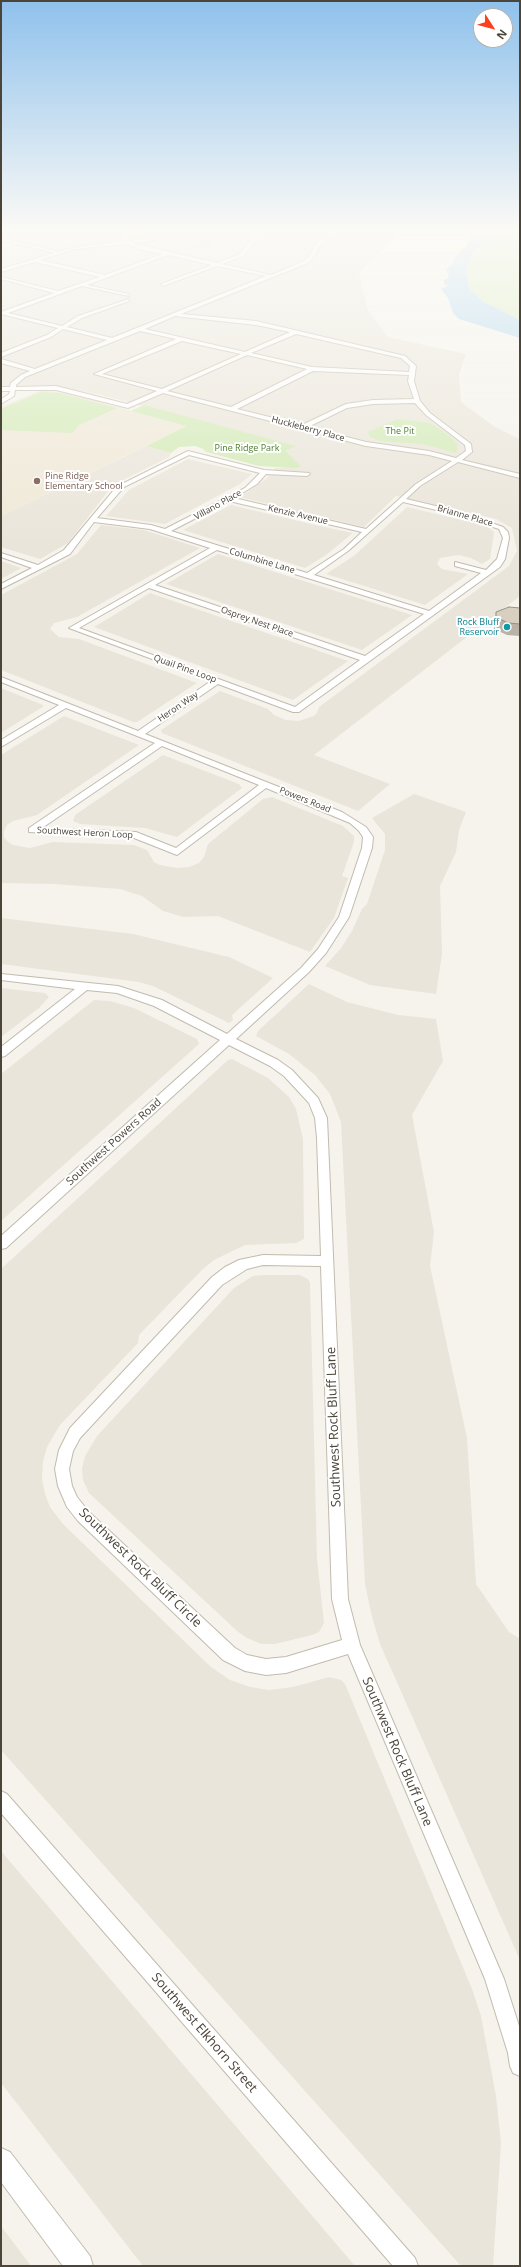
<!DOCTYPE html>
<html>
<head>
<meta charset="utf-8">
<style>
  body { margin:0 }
  #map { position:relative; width:521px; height:2267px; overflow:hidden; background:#f6f3ec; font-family:"Open Sans",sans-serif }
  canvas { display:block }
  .frame { position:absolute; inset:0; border:2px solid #4b4439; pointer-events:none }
  .north { position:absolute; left:473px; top:8px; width:40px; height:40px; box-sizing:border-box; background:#fff; border:1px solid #b7b4b0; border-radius:50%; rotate:126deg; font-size:11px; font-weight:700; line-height:16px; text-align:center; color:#4b4439 }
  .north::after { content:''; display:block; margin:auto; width:14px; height:18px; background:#fc3f1d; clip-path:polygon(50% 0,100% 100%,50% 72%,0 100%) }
</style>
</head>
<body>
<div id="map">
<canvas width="521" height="2267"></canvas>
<div class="frame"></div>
<div class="north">N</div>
</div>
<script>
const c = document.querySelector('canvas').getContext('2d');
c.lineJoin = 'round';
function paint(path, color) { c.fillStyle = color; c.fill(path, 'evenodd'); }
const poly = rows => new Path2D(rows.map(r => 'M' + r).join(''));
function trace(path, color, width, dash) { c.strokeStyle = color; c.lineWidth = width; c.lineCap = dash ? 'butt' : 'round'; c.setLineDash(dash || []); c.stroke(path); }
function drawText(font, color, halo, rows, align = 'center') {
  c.font = font + ' "Open Sans",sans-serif'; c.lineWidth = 4; c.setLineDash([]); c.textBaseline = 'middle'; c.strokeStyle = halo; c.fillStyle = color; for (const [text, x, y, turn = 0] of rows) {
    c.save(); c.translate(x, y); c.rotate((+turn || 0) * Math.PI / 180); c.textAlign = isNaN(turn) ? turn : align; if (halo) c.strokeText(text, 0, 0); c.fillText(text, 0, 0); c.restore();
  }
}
paint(poly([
  [1,229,404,229,359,273,368,311,388,337,466,354,459,375,461,402,495,427,520,439,520,596,314,755,390,784,358,811,162,733,161,730,220,691,268,709,274,715,286,720,299,721,314,716,317,713,319,707,509,566,517,551,512,528,496,519,396,496,364,527,239,497,267,478,275,468,300,467,286,451,295,446,101,395,50,385,1,386],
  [146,446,171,453,169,457,113,485,68,543,40,559,1,547,1,516],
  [188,459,252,474,240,484,165,524,106,516,129,490],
  [231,505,324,527,353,533,326,555,305,568,183,530],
  [407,507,487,526,494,532,490,559,482,564,471,558,459,555,440,558,437,564,442,569,468,574,425,605,326,574,355,555],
  [101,525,144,530,200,548,77,617,54,623,50,629,59,637,79,639,197,683,137,722,133,722,1,670,1,595,77,554],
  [218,554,412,615,362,650,166,584],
  [1,561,21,568,1,579],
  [150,593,348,661,293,700,94,627],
  [1,688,43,705,44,706,1,733],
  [64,716,139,745,37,815,13,821,7,825,4,831,4,837,7,841,13,845,30,848,53,842,134,845,147,850,154,862,160,865,177,868,189,867,199,863,204,857,208,844,263,799,272,797,343,826,354,836,354,842,342,876,348,878,334,918,310,952,218,916,183,917,163,911,142,896,120,889,54,884,1,883,1,755],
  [163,755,239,784,242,788,177,837,145,828,80,824,73,821,75,815],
  [414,794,466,812,459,830,456,852,440,886,442,954,436,994,370,985,325,966,341,948,352,931,362,909,367,904,385,850,385,834,372,818],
  [1,918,133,934,229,957,273,978,232,1015,233,1020,229,1023,153,986,139,982,1,964],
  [309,984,347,1002,398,1015,436,1019,443,1061,412,1115,434,1232,430,1266,467,1438,476,1584,509,1632,520,1639,520,1960,380,1644,371,1613,365,1584,341,1122,330,1094,315,1075,289,1054,256,1036,258,1031],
  [1,988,45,993,49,997,39,1008,1,1037],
  [94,1000,110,1001,134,1008,197,1039,199,1044,1,1221,1,1074],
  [232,1059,268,1078,289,1097,296,1109,303,1139,304,1239,296,1243,245,1245,214,1260,202,1270,139,1335,138,1343,60,1425,47,1447,43,1461,42,1479,45,1494,50,1507,63,1524,211,1667,230,1680,250,1687,269,1690,293,1687,329,1677,341,1680,345,1684,472,1989,481,2016,496,2096,501,2143,493,2266,461,2266,1,1750,1,1269,228,1060],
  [265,1275,300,1275,308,1279,310,1283,317,1559,324,1623,319,1632,312,1635,275,1644,261,1644,247,1638,237,1631,89,1493,83,1480,82,1468,85,1456,97,1436,234,1288,253,1276],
  [1,1851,355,2266,143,2266,1,2083],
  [1,2226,31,2266,1,2266]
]), '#eae5da');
paint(poly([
  [42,390,67,393,186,426,1,516,1,407]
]), '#efe8d6');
paint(poly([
  [128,229,182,229,163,236,137,240,128,239],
  [486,229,520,229,520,320,482,301,469,289,466,270,473,257,472,253,478,250,483,241,483,235],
  [207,238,213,243,212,247,208,250,187,246],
  [41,392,59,393,117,408,79,425,72,433,1,430,1,409],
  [144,405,296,446,286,451,301,467,293,468,259,466,206,452,203,449,195,446,179,447,171,453,146,446,186,426,131,411],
  [397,419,430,423,450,436,458,444,456,453,422,444,381,441,370,437,368,432]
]), '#d2eab5');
paint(poly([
  [472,229,486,229,480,247,472,253,473,257,466,270,469,289,482,301,520,320,520,338,459,319,453,313,448,298,441,289,448,286,444,283,444,280,449,278,446,269,452,265,455,257,467,245]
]), '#a9d4f2');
const minor = poly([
  [51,229,59,229,10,240,59,252,75,247,125,241,122,229,126,229,129,241,151,239,183,229,190,229,151,241,132,243,217,263,240,254,255,235,271,229,277,229,259,237,244,256,222,264,271,275,304,261,309,257,317,242,332,234,312,229,335,232,345,229,321,244,313,258,308,263,181,314,256,321,405,356,416,366,414,381,420,401,430,413,471,444,472,452,462,460,520,474,520,478,458,462,420,486,406,499,457,511,503,527,508,532,509,538,505,559,500,567,299,712,293,712,218,684,145,734,342,812,366,827,373,837,372,848,349,917,326,953,309,972,236,1039,278,1060,292,1070,318,1098,327,1118,348,1599,360,1645,504,1979,520,2029,520,2076,513,2073,510,2066,508,2053,485,1979,348,1654,286,1673,266,1675,245,1671,223,1660,78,1521,67,1507,58,1486,55,1469,59,1450,70,1428,212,1277,225,1267,239,1260,263,1255,321,1256,317,1138,315,1118,309,1103,284,1076,270,1066,229,1045,6,1248,1,1249,1,1236,220,1040,154,1006,117,993,87,990,5,1056,1,1057,1,1047,75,989,1,980,1,974,118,986,162,1000,227,1034,301,968,318,949,339,917,362,848,363,837,359,831,350,823,266,788,177,855,134,838,29,832,29,828,155,743,66,708,1,747,1,740,59,705,1,682,1,677,138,731,211,681,69,628,210,548,150,529,94,522,70,554,1,589,1,584,32,568,1,557,1,553,38,565,64,550,113,491,120,485,188,451,264,470,309,473,310,474,307,476,266,474,257,484,234,498,366,529,416,484,452,461,429,455,366,446,163,393,128,408,56,390,15,390,14,396,1,404,1,399,9,394,10,391,1,391,1,387,10,387,11,383,21,375,30,371,1,363,1,359,35,369,107,340,63,329,51,337,1,357,1,353,47,335,58,328,1,314,1,312,54,293,1,279,1,277,58,291,100,277,35,262,1,272,1,269,55,253,5,241,1,242,1,240,51,229],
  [127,244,138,249,162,254,105,275,40,260,75,249,127,244],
  [168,255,212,265,161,284,163,286,217,266,266,276,112,338,67,327,82,318,129,301,129,299,78,316,62,326,8,313,82,286,129,296,129,294,87,285,168,255],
  [175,316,256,325,290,332,245,352,145,329,175,316],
  [140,331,176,339,94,374,157,391,127,404,56,386,16,387,16,385,25,377,140,331],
  [296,334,401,358,410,366,409,372,312,367,251,353,296,334],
  [182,341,241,354,162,389,102,374,182,341],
  [247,355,307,369,231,407,167,391,247,355],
  [313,371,409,375,408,381,414,399,373,400,346,404,302,425,237,409,313,371],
  [415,403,426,415,465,445,466,451,456,458,429,451,366,442,308,427,347,408,373,404,415,403],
  [189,455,260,473,245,488,165,529,151,525,97,518,124,487,189,455],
  [229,501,362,532,344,549,307,573,171,531,229,501],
  [403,502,453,514,499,529,503,538,497,559,486,570,455,562,455,566,481,573,429,611,314,575,348,551,403,502],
  [217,550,424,614,365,656,155,585,217,550],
  [149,588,360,660,295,707,79,628,149,588],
  [162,746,259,785,176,848,136,832,42,828,162,746],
  [263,1265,321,1266,332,1599,342,1640,286,1657,266,1659,247,1655,235,1648,88,1511,77,1497,72,1486,69,1469,73,1451,80,1438,222,1285,247,1269,263,1265],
  [1,1791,7,1794,415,2258,418,2266,393,2266,1,1813,1,1791]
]);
const tertiary = poly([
  [1,2148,10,2152,90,2256,93,2266,63,2266,1,2182,1,2148]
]);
trace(minor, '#c2bbae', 2);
trace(tertiary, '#c2bbae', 2);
paint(minor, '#fff');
paint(tertiary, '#fff');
paint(poly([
  [520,608,520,636,507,635,494,629,496,612]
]), '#bab2a6');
const building = poly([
  [509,607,520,608,520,624,508,623,496,617,496,612,509,607]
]);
paint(building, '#d8cfc1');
trace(building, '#979187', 1);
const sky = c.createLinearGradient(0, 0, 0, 546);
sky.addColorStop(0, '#8fc1ec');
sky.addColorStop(0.42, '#fbfaf6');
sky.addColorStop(1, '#fbfaf600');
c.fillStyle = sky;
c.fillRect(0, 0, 521, 546);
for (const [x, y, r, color] of [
  [37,481,4,"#8d6e63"],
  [507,627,4,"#0f9aa8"]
]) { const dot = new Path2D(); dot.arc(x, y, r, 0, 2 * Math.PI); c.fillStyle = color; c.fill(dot); trace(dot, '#fff', 1.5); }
drawText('9px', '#4b4439', '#fff', [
  ["Huckleberry Place",308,429,15],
  ["Villano Place",218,505,-29],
  ["Kenzie Avenue",298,515,13],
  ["Brianne Place",465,516,16],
  ["Columbine Lane",262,561,17],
  ["Osprey Nest Place",257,622,19],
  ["Quail Pine Loop",185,669,20],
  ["Heron Way",178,707,-34],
  ["Powers Road",305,800,22],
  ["Southwest Heron Loop",85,833,3]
]);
drawText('9px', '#4a7f2a', '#fff', [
  ["The Pit",400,431],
  ["Pine Ridge Park",247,448]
]);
drawText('9px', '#785e54', '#fff', [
  ["Pine Ridge",45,476],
  ["Elementary School",45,486]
], 'left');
drawText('9px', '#0d838f', '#fff', [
  ["Rock Bluff",499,622],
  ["Reservoir",499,632]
], 'right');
drawText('11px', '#4b4439', '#fff', [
  ["Southwest Powers Road",114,1142,-42]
]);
drawText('13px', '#4b4439', '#fff', [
  ["Southwest Rock Bluff Lane",334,1427,-92],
  ["Southwest Rock Bluff Circle",140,1568,44],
  ["Southwest Rock Bluff Lane",397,1752,67],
  ["Southwest Elkhorn Street",204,2033,49]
]);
</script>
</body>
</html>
